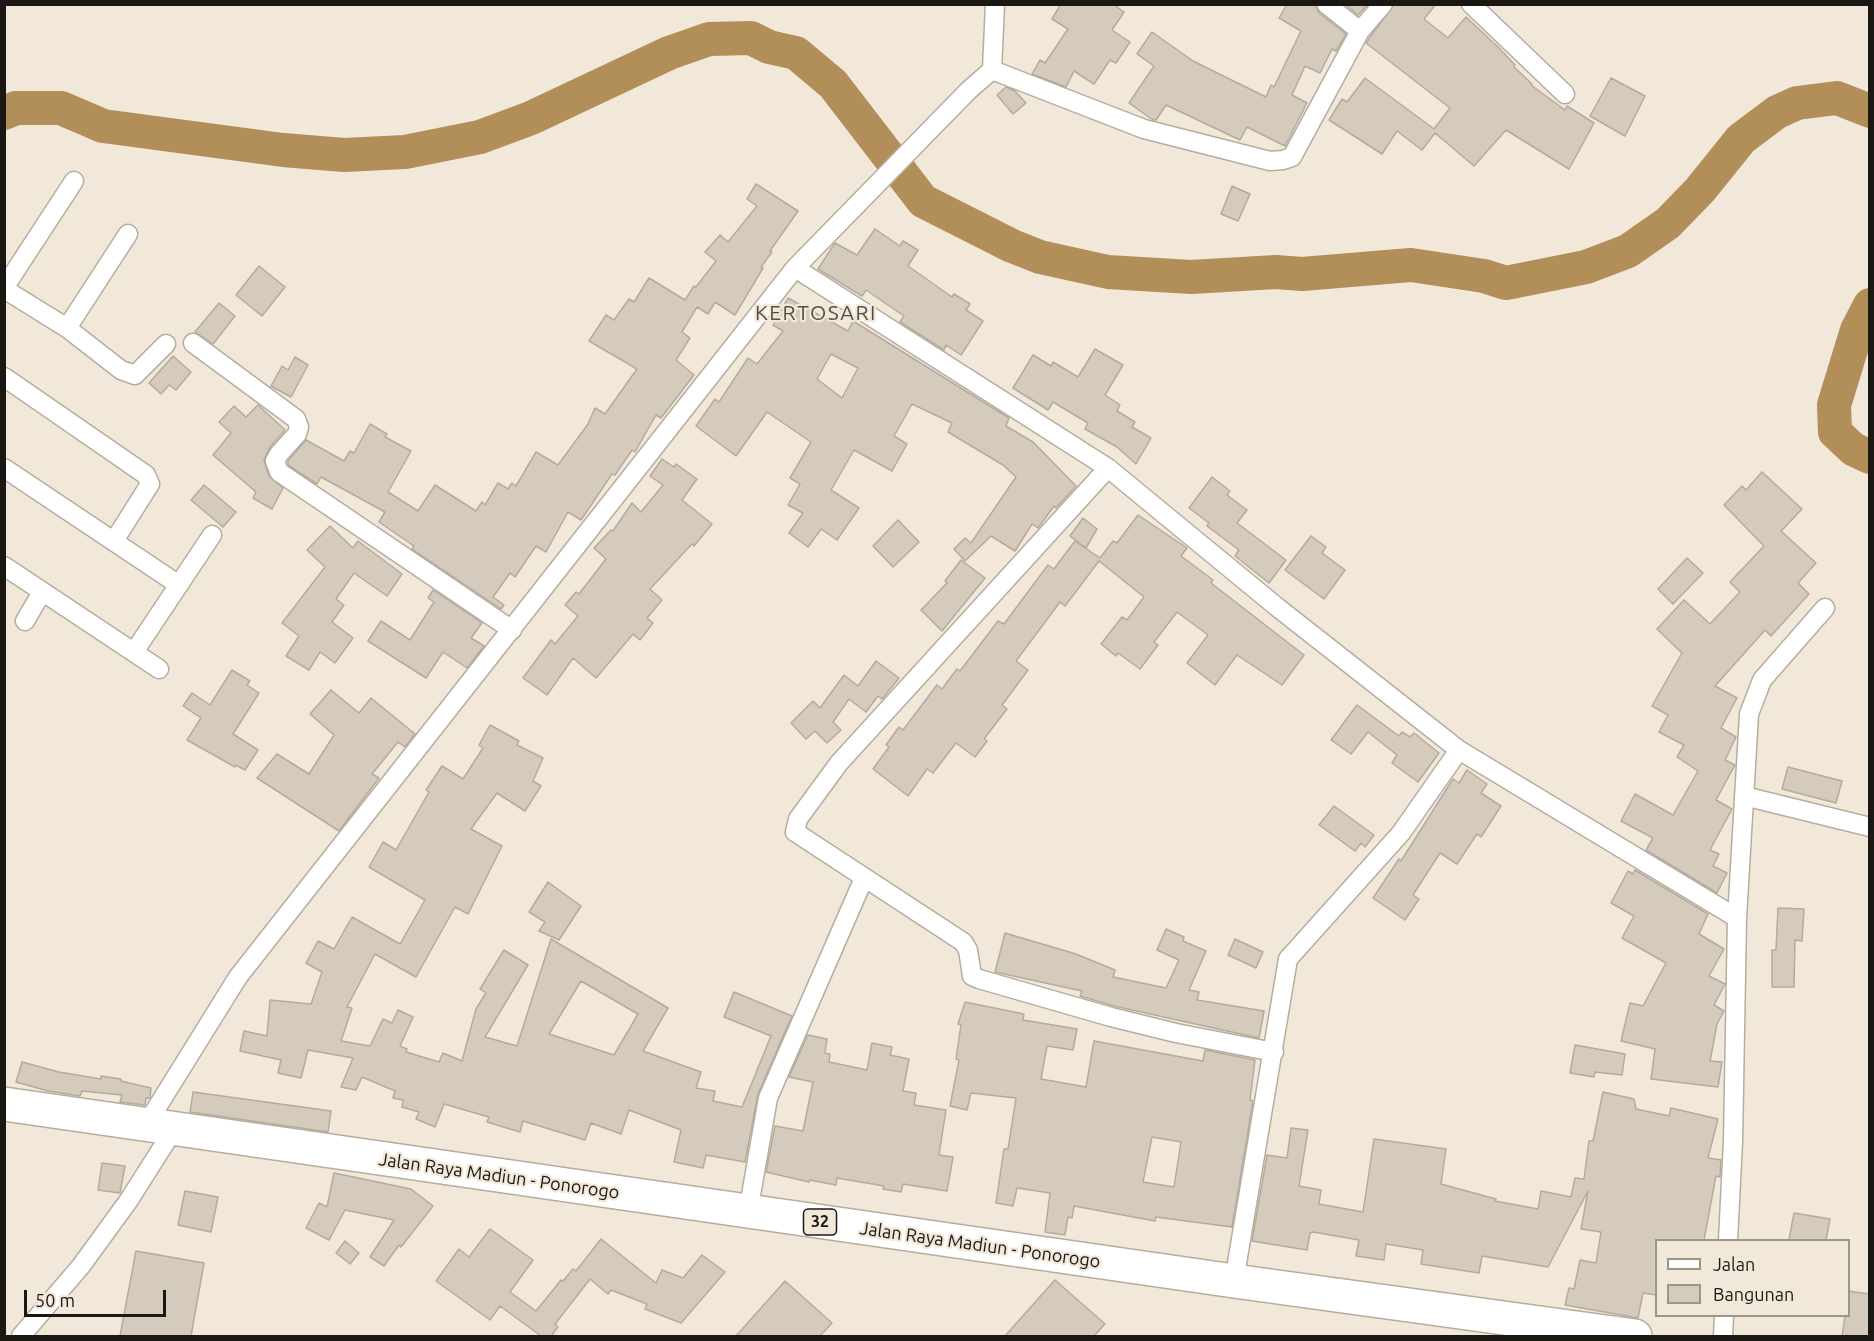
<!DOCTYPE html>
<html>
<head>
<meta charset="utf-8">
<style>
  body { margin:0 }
  #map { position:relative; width:1874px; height:1341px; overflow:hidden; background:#f2e8da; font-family:Ubuntu,sans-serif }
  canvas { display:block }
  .frame { position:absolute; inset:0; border:6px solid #1b1813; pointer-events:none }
  .legend { position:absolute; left:1655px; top:1239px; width:195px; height:78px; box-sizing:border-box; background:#f2e8da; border:2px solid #9c958a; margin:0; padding:8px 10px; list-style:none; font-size:18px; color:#1b1813 }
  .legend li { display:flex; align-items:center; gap:12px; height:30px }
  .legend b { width:30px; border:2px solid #9c958a }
  .scale { position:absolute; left:24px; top:1290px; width:142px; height:27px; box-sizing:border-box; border:3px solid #1b1813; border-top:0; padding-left:8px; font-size:18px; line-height:21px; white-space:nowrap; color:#1b1813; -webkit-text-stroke:4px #f2e8da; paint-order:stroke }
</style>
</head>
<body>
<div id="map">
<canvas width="1874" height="1341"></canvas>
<div class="frame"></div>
<ul class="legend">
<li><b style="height:8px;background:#fff"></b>Jalan</li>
<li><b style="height:16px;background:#d5cbbd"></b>Bangunan</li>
</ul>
<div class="scale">50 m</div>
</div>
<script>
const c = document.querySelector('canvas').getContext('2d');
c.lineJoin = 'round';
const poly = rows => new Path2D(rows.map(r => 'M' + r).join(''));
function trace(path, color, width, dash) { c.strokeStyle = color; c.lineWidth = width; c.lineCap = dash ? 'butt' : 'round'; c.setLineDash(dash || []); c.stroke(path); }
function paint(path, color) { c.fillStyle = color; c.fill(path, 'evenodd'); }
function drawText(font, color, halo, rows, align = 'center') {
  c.font = font + ' Ubuntu,sans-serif'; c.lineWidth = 4.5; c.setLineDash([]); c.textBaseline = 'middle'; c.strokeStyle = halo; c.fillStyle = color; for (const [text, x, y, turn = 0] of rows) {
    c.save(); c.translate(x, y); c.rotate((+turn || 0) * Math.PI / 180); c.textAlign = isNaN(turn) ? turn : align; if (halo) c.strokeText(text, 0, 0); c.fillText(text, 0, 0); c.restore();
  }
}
trace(poly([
  [4,113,16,108,61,108,103,126,283,150,344,155,405,152,480,137,531,118,669,53,709,39,751,38,769,47,796,53,833,84,923,201,1012,246,1040,257,1108,272,1191,277,1276,272,1302,274,1411,265,1484,276,1506,283,1586,267,1628,251,1668,223,1700,190,1741,139,1777,112,1797,103,1837,98,1870,111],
  [1870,305,1857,330,1834,405,1835,432,1853,449,1870,457]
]), '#b28e58', 34);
const building = poly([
  [1061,4,1113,4,1124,12,1112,30,1130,42,1116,63,1110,60,1094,84,1074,71,1066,87,1032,74,1040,60,1045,63,1068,29,1052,19,1061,4],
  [1287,4,1315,4,1319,13,1346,34,1336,51,1332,49,1320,73,1305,66,1292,95,1307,103,1285,146,1247,127,1240,140,1166,105,1156,120,1153,120,1129,103,1154,66,1137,54,1152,32,1193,61,1266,97,1271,85,1274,87,1301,31,1279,18,1287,4],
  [1345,4,1368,4,1358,15,1345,4],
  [1394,4,1436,4,1424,19,1448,38,1466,17,1499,48,1515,65,1514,67,1532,84,1531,85,1565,110,1567,106,1594,123,1569,169,1506,130,1474,166,1435,133,1422,150,1397,131,1382,154,1329,120,1342,99,1347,102,1365,78,1434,129,1450,108,1366,43,1394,4],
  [1611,78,1645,96,1625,136,1590,116,1611,78],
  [1006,87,1015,91,1026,103,1013,114,997,95,1006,87],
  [756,184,798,211,770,251,772,252,761,267,763,268,735,315,715,302,708,314,697,307,682,332,690,338,676,360,694,375,661,418,656,415,635,452,632,450,615,475,612,474,581,520,568,512,546,552,536,546,515,577,510,573,493,597,504,605,501,609,412,549,414,546,379,522,385,512,321,477,317,484,288,465,288,461,306,440,344,461,350,451,354,453,370,424,387,434,385,437,411,451,388,492,418,511,435,485,476,511,482,502,485,505,498,483,508,489,512,483,516,486,536,452,558,465,588,424,595,408,605,414,637,369,589,341,606,315,614,320,629,299,634,302,649,278,685,300,694,286,696,287,716,261,705,252,720,235,728,242,757,206,747,199,756,184],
  [1232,186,1250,194,1238,221,1221,214,1232,186],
  [875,229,900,246,903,241,918,250,908,266,952,297,954,294,970,304,966,310,983,321,961,355,946,345,944,350,900,322,904,316,866,290,862,296,818,269,835,243,857,255,875,229],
  [259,266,285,287,262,316,236,295,259,266],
  [788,298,848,331,853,321,1009,418,1006,426,1033,442,1076,486,1056,508,1054,506,1038,528,1032,524,1015,551,991,536,965,561,954,549,965,538,971,543,1016,477,1003,465,948,432,952,423,912,404,894,436,907,444,892,471,854,450,831,490,859,508,837,540,821,529,808,547,789,533,803,513,788,505,800,484,790,478,811,442,767,412,736,456,696,426,715,399,719,402,748,358,757,364,783,331,773,325,788,298],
  [831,354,858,368,842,398,817,379,831,354],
  [219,303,235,316,213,344,195,332,219,303],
  [1095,349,1123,365,1105,395,1120,405,1117,411,1135,422,1132,427,1151,438,1136,464,1117,447,1085,429,1088,423,1053,402,1048,410,1013,388,1033,355,1051,366,1053,362,1078,377,1095,349],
  [173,356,191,372,176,390,169,385,161,394,149,383,173,356],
  [295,357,308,365,291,397,271,386,282,366,288,370,295,357],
  [258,405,285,430,270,447,264,460,269,476,283,488,272,509,253,498,256,492,213,455,231,433,219,422,234,406,246,417,258,405],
  [662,459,674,467,676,464,697,479,682,500,712,524,694,546,692,544,650,589,662,600,647,618,653,623,640,640,633,634,596,678,573,658,547,695,523,678,551,640,555,644,578,616,565,605,576,592,579,594,606,559,594,548,611,530,613,531,632,503,641,512,663,485,650,476,662,459],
  [1762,472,1802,509,1781,531,1816,563,1798,583,1809,594,1771,636,1765,630,1715,686,1737,698,1721,728,1736,737,1725,760,1735,765,1716,800,1732,809,1710,850,1719,854,1713,866,1727,873,1717,893,1646,850,1653,838,1621,821,1635,794,1673,815,1698,771,1677,757,1684,745,1659,732,1668,715,1652,706,1682,653,1657,629,1684,600,1710,624,1740,592,1730,582,1764,546,1724,505,1742,486,1746,490,1762,472],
  [1212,477,1230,491,1227,495,1247,510,1237,523,1286,560,1269,583,1235,556,1239,550,1207,526,1209,523,1189,508,1212,477],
  [204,485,236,512,223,527,191,500,204,485],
  [1138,515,1187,548,1181,556,1213,580,1211,583,1304,655,1282,685,1237,655,1215,685,1187,663,1208,635,1177,612,1154,642,1158,645,1140,669,1118,653,1116,656,1101,644,1122,617,1127,620,1144,597,1099,561,1065,606,1060,602,1016,661,1028,670,1002,705,1007,709,984,739,987,741,975,757,956,743,933,773,927,769,908,796,873,769,889,747,886,745,899,727,903,730,937,685,942,689,957,669,960,671,998,621,1004,624,1048,565,1054,569,1075,541,1100,558,1113,541,1117,543,1138,515],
  [1083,518,1097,529,1086,548,1070,536,1083,518],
  [898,520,919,542,893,567,873,546,898,520],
  [330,526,353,548,358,541,402,574,387,596,354,573,336,599,344,605,332,622,353,638,335,663,320,652,309,670,286,656,299,636,282,623,325,567,307,550,330,526],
  [1311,536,1326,547,1322,553,1345,570,1324,599,1285,570,1311,536],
  [1687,558,1703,573,1673,604,1658,589,1687,558],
  [961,560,985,578,942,631,921,610,947,583,945,581,961,560],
  [433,590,482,623,471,638,484,646,467,668,443,652,426,678,368,641,381,621,410,640,434,602,428,598,433,590],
  [876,661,899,678,882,699,878,696,866,712,849,699,833,722,841,730,827,743,815,731,806,739,791,723,813,701,820,708,844,675,858,686,876,661],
  [232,670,250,681,247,685,259,693,233,734,258,750,245,770,236,765,235,767,187,740,201,718,183,706,192,693,210,705,232,670],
  [331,690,359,713,371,698,415,734,405,747,398,742,372,774,379,778,339,831,257,778,277,754,309,774,334,735,310,714,331,690],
  [1357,705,1399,736,1402,732,1410,737,1414,733,1439,753,1418,782,1392,763,1397,755,1368,732,1351,754,1331,740,1357,705],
  [490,725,519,741,517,745,543,758,533,781,541,786,525,811,497,793,471,829,502,846,468,914,455,907,416,977,375,954,347,1007,352,1008,341,1041,370,1046,383,1019,392,1023,398,1010,413,1017,400,1046,407,1049,406,1052,439,1062,443,1053,462,1061,476,1009,486,993,480,989,504,950,528,965,485,1037,517,1046,551,939,668,1008,643,1051,701,1072,696,1088,715,1091,713,1101,742,1107,771,1036,724,1017,734,992,792,1016,758,1094,745,1162,706,1155,703,1168,674,1162,681,1130,629,1110,621,1134,591,1123,585,1140,523,1121,520,1132,487,1122,489,1117,444,1104,435,1127,416,1119,419,1112,402,1107,403,1100,393,1098,395,1091,362,1077,356,1090,341,1087,353,1058,308,1050,301,1078,278,1073,281,1060,240,1051,244,1031,267,1036,270,1000,311,1004,322,972,306,963,318,941,334,949,352,917,400,944,425,900,369,867,383,842,396,850,429,792,426,790,442,766,463,779,483,748,479,745,490,725],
  [581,981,638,1014,614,1055,549,1034,581,981],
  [1788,767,1842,781,1836,803,1782,789,1788,767],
  [1467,770,1487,784,1481,793,1501,806,1481,837,1477,834,1457,864,1440,853,1413,895,1419,899,1405,920,1373,898,1399,859,1401,861,1453,779,1459,783,1467,770],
  [1334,806,1374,835,1365,847,1361,843,1355,851,1319,825,1334,806],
  [1635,870,1708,914,1699,934,1724,949,1709,976,1725,984,1714,1005,1724,1011,1717,1024,1710,1061,1722,1062,1718,1087,1651,1079,1655,1049,1621,1041,1630,1003,1643,1006,1666,963,1622,938,1634,916,1611,903,1628,871,1633,874,1635,870],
  [548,882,581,906,559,940,539,931,545,922,529,912,548,882],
  [1778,908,1804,909,1802,941,1795,940,1794,987,1772,987,1772,950,1776,950,1778,908],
  [1166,929,1184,937,1183,941,1206,951,1189,990,1199,992,1197,1000,1264,1011,1259,1038,1114,1006,1080,996,1082,991,995,972,1005,933,1076,954,1115,970,1113,977,1166,988,1179,960,1157,950,1166,929],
  [1235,939,1263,952,1256,968,1228,955,1235,939],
  [965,1002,1024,1014,1023,1020,1077,1029,1073,1050,1047,1046,1041,1079,1086,1087,1094,1041,1203,1061,1205,1050,1255,1060,1250,1100,1253,1101,1232,1227,1156,1217,1155,1221,1074,1206,1072,1218,1068,1217,1065,1235,1045,1232,1050,1193,1017,1188,1013,1206,996,1203,1004,1149,1008,1149,1016,1098,971,1093,967,1110,950,1106,959,1060,956,1059,961,1025,958,1024,965,1002],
  [1152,1137,1181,1142,1174,1187,1143,1182,1152,1137],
  [808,1035,827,1039,825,1053,830,1054,829,1062,867,1070,872,1043,892,1047,890,1055,909,1059,903,1091,916,1093,914,1105,946,1110,939,1155,953,1157,947,1191,903,1184,901,1192,883,1189,884,1186,837,1178,836,1185,810,1180,809,1182,766,1172,775,1126,803,1131,813,1082,789,1077,808,1035],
  [1575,1045,1625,1054,1622,1075,1595,1072,1594,1077,1570,1073,1575,1045],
  [22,1062,59,1072,101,1079,101,1076,121,1079,121,1081,151,1088,150,1098,146,1098,145,1105,120,1102,122,1095,82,1091,80,1096,48,1091,16,1082,22,1062],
  [193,1092,331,1111,328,1132,190,1112,193,1092],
  [1603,1092,1634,1099,1636,1109,1669,1116,1671,1108,1718,1119,1708,1158,1721,1160,1720,1177,1716,1176,1704,1240,1656,1240,1656,1295,1643,1293,1638,1318,1565,1305,1569,1288,1574,1289,1580,1260,1596,1263,1601,1232,1581,1229,1588,1191,1548,1267,1482,1256,1479,1273,1421,1264,1423,1250,1386,1244,1384,1260,1356,1256,1359,1240,1313,1232,1310,1233,1307,1250,1252,1241,1267,1155,1287,1158,1291,1128,1308,1130,1299,1186,1321,1190,1319,1204,1363,1212,1374,1139,1446,1149,1441,1184,1496,1199,1495,1201,1538,1209,1541,1191,1571,1197,1575,1178,1584,1179,1589,1141,1593,1141,1603,1092],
  [102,1163,125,1166,120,1193,98,1190,102,1163],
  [334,1173,411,1189,433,1206,401,1247,399,1245,384,1266,370,1257,394,1220,345,1210,329,1240,306,1228,319,1203,327,1207,334,1173],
  [185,1191,218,1197,211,1232,178,1225,185,1191],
  [1794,1213,1830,1219,1826,1240,1789,1240,1794,1213],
  [490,1229,533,1260,510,1292,536,1311,561,1280,563,1281,573,1269,576,1271,601,1239,656,1283,662,1270,683,1278,702,1255,725,1272,681,1323,645,1309,647,1304,611,1290,608,1294,590,1279,555,1324,558,1327,551,1336,541,1336,500,1306,490,1320,436,1281,459,1249,469,1257,490,1229],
  [345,1241,359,1253,350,1264,336,1253,345,1241],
  [136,1251,204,1263,191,1336,120,1336,136,1251],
  [1055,1280,1105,1324,1094,1336,1005,1336,1055,1280],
  [785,1281,832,1323,820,1336,736,1336,785,1281],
  [1848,1291,1869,1294,1869,1336,1842,1336,1845,1316,1848,1316,1848,1291]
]);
paint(building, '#d5cbbd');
trace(building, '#b4aa9d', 1.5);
const street = poly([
  [1326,4,1360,31],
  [1471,4,1565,94],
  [992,70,995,4],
  [795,268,1108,468,1277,607,1459,750,1737,918],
  [4,288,74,181],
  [4,289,67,328,128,234],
  [67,328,121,370,135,375,166,344],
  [193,343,296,419,299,427,297,434,279,454,275,461,279,472,512,630],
  [4,377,146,475,150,484,114,541],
  [4,468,179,585],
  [1108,468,839,763,798,819,795,832,963,942,968,950,972,976,979,979,1111,1017,1176,1033,1274,1052],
  [4,566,159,669],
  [25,621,42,592],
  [134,652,212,535],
  [1744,796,1870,827],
  [146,1125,238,977,795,268,969,90,992,70,1144,129,1270,161,1283,160,1292,157,1360,31,1383,4],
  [748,1212,768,1098,864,878],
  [1728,1240,1733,1142,1737,918,1749,714,1762,680,1825,608],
  [1234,1281,1288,959,1401,833,1459,750],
  [21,1336,81,1266,129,1200,174,1129],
  [1723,1336,1724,1316]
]);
const highway = poly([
  [4,1104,1234,1281,1635,1336]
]);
trace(street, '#b6ad9f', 21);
trace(highway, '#b6ad9f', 36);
trace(street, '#fff', 18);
trace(highway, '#fff', 33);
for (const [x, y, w] of [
  [820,1222,33]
]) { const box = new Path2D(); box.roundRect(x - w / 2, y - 13, w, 26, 4.5); c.fillStyle = '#f2e8da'; c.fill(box); trace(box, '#1b1813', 1.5); }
drawText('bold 16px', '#1b1813', null, [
  ["32",820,1222]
]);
drawText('18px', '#1b1813', '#f2e8da', [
  ["Jalan Raya Madiun - Ponorogo",499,1176,8],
  ["Jalan Raya Madiun - Ponorogo",980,1245,8]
]);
c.letterSpacing = '1.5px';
drawText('21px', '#564e42', '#f2e8da', [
  ["KERTOSARI",816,313]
]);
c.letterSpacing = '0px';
</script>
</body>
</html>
